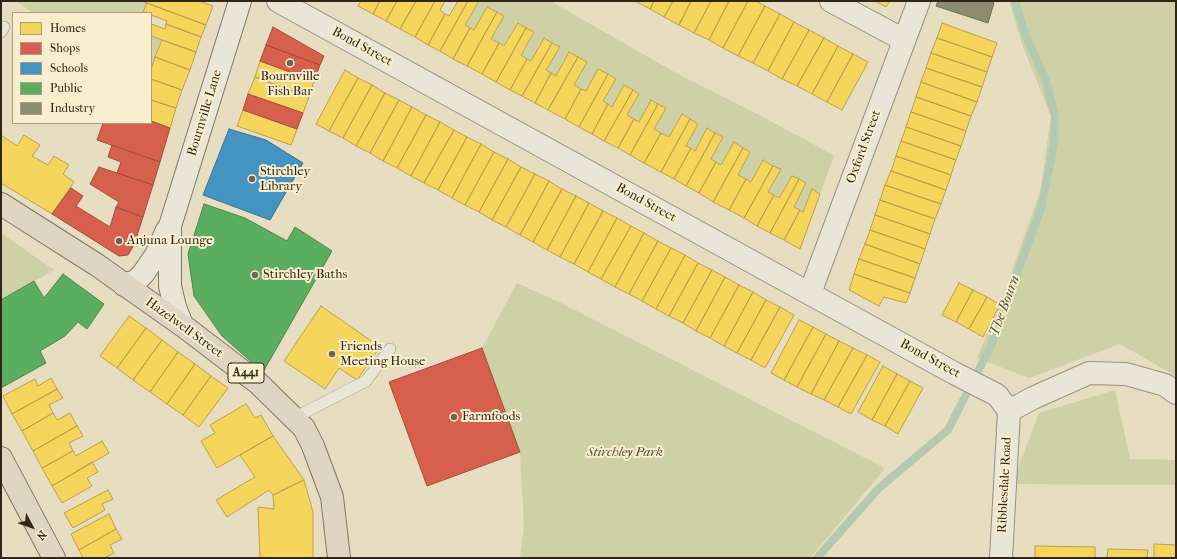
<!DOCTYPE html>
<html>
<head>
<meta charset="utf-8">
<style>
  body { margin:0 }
  #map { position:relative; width:1177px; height:559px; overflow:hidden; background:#e7ddc1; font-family:"IM FELL French Canon",serif }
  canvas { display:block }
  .frame { position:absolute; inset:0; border:2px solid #312517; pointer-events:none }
  .legend { position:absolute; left:12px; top:12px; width:140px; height:112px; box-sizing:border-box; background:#f9eecd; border:1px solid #a99e84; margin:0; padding:5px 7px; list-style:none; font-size:12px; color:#312517 }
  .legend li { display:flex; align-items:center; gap:8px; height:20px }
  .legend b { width:20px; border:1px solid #a99e84 }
  .north { position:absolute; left:12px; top:507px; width:40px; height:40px; -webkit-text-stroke:3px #f9eecd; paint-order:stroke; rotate:131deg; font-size:11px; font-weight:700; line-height:16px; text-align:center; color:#312517 }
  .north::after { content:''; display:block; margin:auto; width:14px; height:18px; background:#312517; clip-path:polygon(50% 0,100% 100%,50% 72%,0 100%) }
</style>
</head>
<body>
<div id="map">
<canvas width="1177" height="559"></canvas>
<div class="frame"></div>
<ul class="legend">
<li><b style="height:11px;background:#f6d55c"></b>Homes</li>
<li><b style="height:11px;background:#d6604d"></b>Shops</li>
<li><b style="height:11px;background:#4393c3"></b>Schools</li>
<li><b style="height:11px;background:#5aae61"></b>Public</li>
<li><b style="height:11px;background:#8c8c6e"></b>Industry</li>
</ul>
<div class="north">N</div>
</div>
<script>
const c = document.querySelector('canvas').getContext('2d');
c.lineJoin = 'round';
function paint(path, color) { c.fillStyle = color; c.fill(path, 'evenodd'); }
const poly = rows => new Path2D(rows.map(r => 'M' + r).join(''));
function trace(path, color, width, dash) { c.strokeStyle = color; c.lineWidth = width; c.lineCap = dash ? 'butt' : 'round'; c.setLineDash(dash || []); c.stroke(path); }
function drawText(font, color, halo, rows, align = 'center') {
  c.font = font + ' "IM FELL French Canon",serif'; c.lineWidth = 4; c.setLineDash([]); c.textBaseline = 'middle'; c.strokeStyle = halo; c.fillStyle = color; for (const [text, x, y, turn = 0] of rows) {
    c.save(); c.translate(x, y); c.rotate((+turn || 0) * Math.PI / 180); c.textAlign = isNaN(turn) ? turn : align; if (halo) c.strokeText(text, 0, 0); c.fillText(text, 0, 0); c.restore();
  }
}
paint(poly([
  [16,1,141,1,147,3,143,12,145,13,33,13],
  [479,1,550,1,676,73,761,116,817,146,834,156,820,194,812,189,803,212,794,207,806,183,792,176,779,198,774,195,768,192,780,169,763,160,751,182,738,175,750,152,734,142,721,165,711,159,723,137,708,128,695,151,686,146,698,124,682,114,669,137,654,129,666,108,651,100,639,122,627,115,639,94,625,85,612,107,603,101,615,79,598,69,586,91,574,85,569,52,556,76,546,70,559,47,544,38,531,61,521,55,534,33,518,23,504,46,491,39,504,16,487,7,474,30,465,25],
  [1009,1,1176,1,1176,376,1120,344,1029,378,977,358,1000,305,1041,189,1051,116,1023,47],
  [151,36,162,40,152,67,151,67],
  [1,233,54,270,1,300],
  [517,283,559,302,881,466,884,470,810,558,520,558,524,526,520,452,482,348],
  [1115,390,1130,459,1176,460,1176,485,1012,484,1039,413]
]), '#ced0a5');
const homes = poly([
  [141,1,199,1,213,6,206,25,141,1],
  [361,1,380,1,373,14,358,6,361,1],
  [380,1,397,1,386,21,373,14,380,1],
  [397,1,416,1,400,29,386,21,397,1],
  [416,1,435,1,415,37,400,29,416,1],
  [435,1,445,1,440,10,445,14,428,45,415,37,435,1],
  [458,1,468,1,440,51,428,45,445,14,449,16,458,1],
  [468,1,479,1,465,25,470,28,453,59,440,51,468,1],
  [635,1,654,1,650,9,635,1],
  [654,1,673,1,664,17,650,9,654,1],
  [673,1,691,1,679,25,664,17,673,1],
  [691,1,711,1,694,33,679,25,691,1],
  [711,1,729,1,709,40,694,33,711,1],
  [729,1,748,1,723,48,709,40,729,1],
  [748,1,756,1,765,6,738,56,723,48,748,1],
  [875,1,890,1,886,7,875,1],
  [147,3,206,25,201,37,166,24,167,21,151,15,151,13,143,12,147,3],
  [765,6,780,14,753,63,738,56,765,6],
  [487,7,497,12,467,66,453,59,470,28,474,30,487,7],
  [497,12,504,16,491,39,499,43,482,74,467,66,497,12],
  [780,14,794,22,768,71,753,63,780,14],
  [794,22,809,30,782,79,768,71,794,22],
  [518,23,526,28,496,82,482,74,499,43,504,46,518,23],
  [942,23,997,43,992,57,937,38,942,23],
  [151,24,165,29,166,24,201,37,196,52,151,36,151,24],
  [526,28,534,32,521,55,527,59,510,90,496,82,526,28],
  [809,30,824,38,797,86,782,79,809,30],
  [544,38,552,43,522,96,510,90,527,59,531,61,544,38],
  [824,38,838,46,812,94,797,86,824,38],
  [937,38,992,57,987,72,931,53,937,38],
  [162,40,196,52,190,70,155,57,162,40],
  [552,43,560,47,546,70,551,73,535,103,522,96,552,43],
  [838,46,853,54,827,102,812,94,838,46],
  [569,52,578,57,548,110,535,103,551,73,556,76,569,52],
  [931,53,987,72,982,87,926,68,931,53],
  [853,54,868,62,842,110,827,102,853,54],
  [155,57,190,70,182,90,151,79,151,67,152,67,155,57],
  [578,57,587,62,574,85,581,89,565,119,548,110,578,57],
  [260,61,314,81,309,97,255,77,260,61],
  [926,68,982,87,977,102,921,82,926,68],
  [598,69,608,74,579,127,565,119,581,89,586,91,598,69],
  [345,70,358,78,329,131,316,124,345,70],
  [608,74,616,79,603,101,608,104,592,134,579,127,608,74],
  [255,77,309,97,303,113,248,94,255,77],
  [358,78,372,85,343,138,329,131,358,78],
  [151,79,182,90,176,108,151,100,151,79],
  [921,82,977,102,971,116,916,97,921,82],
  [372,85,385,93,356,146,343,138,372,85],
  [624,85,633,90,604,141,592,134,608,104,612,107,624,85],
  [633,90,639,94,627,115,634,119,618,148,604,141,633,90],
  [385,93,399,100,370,153,356,146,385,93],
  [916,97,971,116,966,131,911,112,916,97],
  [151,100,176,108,170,128,151,121,151,100],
  [399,100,412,107,383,161,370,153,399,100],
  [651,100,658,104,630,155,618,148,634,119,639,122,651,100],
  [658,104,666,108,654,129,661,133,644,163,630,155,658,104],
  [412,107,426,115,397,168,383,161,412,107],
  [243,110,297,129,291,145,237,126,243,110],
  [911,112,966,131,961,146,906,127,911,112],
  [682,114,690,119,661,172,644,163,661,133,669,137,682,114],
  [426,115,440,122,411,176,397,168,426,115],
  [690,119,698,124,686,146,691,148,674,179,661,172,690,119],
  [440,122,454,130,424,183,411,176,440,122],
  [906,127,961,146,956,160,901,141,906,127],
  [707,128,715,133,686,186,674,179,691,148,695,151,707,128],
  [454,130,467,137,438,190,424,183,454,130],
  [715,133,723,137,711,159,716,162,699,193,686,186,715,133],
  [1,135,17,146,24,135,40,145,32,156,48,165,54,156,69,165,63,174,74,182,52,214,1,183,1,135],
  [467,137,481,144,452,198,438,190,467,137],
  [901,141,956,160,951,175,896,156,901,141],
  [734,142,743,148,713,202,699,193,716,162,721,165,734,142],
  [481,144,494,152,465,205,452,198,481,144],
  [743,148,750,152,738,175,746,179,729,210,713,202,743,148],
  [494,152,508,159,479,212,465,205,494,152],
  [896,156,951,175,946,190,891,171,896,156],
  [508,159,521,167,492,220,479,212,508,159],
  [763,160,773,166,744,218,729,210,746,179,751,182,763,160],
  [773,166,781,169,768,192,774,195,757,226,744,218,773,166],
  [521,167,535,174,506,227,492,220,521,167],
  [891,171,946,190,941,204,885,185,891,171],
  [535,174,549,181,520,235,506,227,535,174],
  [792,176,799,179,770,233,757,226,774,195,779,198,792,176],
  [799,179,806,183,794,207,800,210,784,240,770,233,799,179],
  [549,181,562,189,533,242,520,235,549,181],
  [885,185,941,204,935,219,880,200,885,185],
  [562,189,576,196,547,250,533,242,562,189],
  [812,189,820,194,800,249,784,240,800,210,803,212,812,189],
  [576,196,589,203,560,257,547,250,576,196],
  [880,200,935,219,930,234,875,215,880,200],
  [589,203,603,211,574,264,560,257,589,203],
  [603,211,617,218,588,272,574,264,603,211],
  [875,215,930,234,925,249,870,230,875,215],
  [617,218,631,226,601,279,588,272,617,218],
  [631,226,644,233,615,287,601,279,631,226],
  [870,230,925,249,920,264,865,244,870,230],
  [644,233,658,241,629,294,615,287,644,233],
  [658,241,671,248,642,301,629,294,658,241],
  [865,244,920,264,915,278,859,259,865,244],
  [671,248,685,255,656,309,642,301,671,248],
  [685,255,698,263,669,316,656,309,685,255],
  [859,259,915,278,910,293,854,274,859,259],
  [698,263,712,270,683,323,669,316,698,263],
  [712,270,725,277,696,331,683,323,712,270],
  [854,274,910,293,906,303,884,297,879,306,849,290,854,274],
  [725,277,739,285,710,338,696,331,725,277],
  [959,283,973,290,956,322,942,315,959,283],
  [739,285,753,292,724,346,710,338,739,285],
  [973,290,987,297,969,329,956,322,973,290],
  [753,292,766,300,737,353,724,346,753,292],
  [987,297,1000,305,983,337,969,329,987,297],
  [766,300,780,307,751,360,737,353,766,300],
  [321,306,380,347,357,380,339,368,325,389,284,361,321,306],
  [780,307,794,315,765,368,751,360,780,307],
  [129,316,146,328,117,368,100,356,129,316],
  [799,320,813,327,784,380,771,373,799,320],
  [813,327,826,334,797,387,784,380,813,327],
  [146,328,162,340,133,380,117,368,146,328],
  [826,334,839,341,811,394,797,387,826,334],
  [162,340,178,352,150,392,133,380,162,340],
  [839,341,853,348,824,400,811,394,839,341],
  [853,348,867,355,838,407,824,400,853,348],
  [178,352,195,364,167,404,150,392,178,352],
  [867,355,880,362,851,414,838,407,867,355],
  [195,364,211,376,183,415,167,404,195,364],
  [883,366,897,374,872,420,858,412,883,366],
  [897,374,910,381,885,426,872,420,897,374],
  [211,376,228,388,199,427,183,415,211,376],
  [51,378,57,389,12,414,3,396,35,379,38,386,51,378],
  [910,381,923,388,898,434,885,426,910,381],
  [57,389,63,398,49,405,53,413,22,431,12,414,57,389],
  [246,404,255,418,261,415,273,436,217,468,201,441,215,433,210,425,246,404],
  [53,413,57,420,70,413,77,426,33,451,22,431,53,413],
  [77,426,83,436,69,443,73,451,42,468,33,451,77,426],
  [273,436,304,480,273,495,269,490,227,517,216,500,255,477,240,455,273,436],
  [102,441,109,453,52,486,42,468,73,451,76,456,102,441],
  [92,462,98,472,87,478,92,486,62,503,52,486,92,462],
  [304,480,313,512,313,558,260,558,258,507,274,509,273,495,304,480],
  [108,490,113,499,102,504,105,510,73,528,64,513,108,490],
  [109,514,116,529,79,550,71,534,109,514],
  [116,529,122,539,110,545,114,553,104,558,83,558,79,550,116,529],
  [1154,544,1176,545,1176,558,1154,558,1154,544],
  [1035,546,1095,547,1095,558,1035,558,1035,546],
  [1108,549,1148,550,1147,558,1107,558,1108,549]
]);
paint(homes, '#f6d55c');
trace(homes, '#bba047', 1);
const shops = poly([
  [273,27,324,56,320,65,266,45,273,27],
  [266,45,320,65,314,81,260,61,266,45],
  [248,94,303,113,297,129,243,110,248,94],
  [151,121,170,128,160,162,97,140,103,123,151,123,151,121],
  [112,145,160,162,153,185,117,173,121,162,108,157,112,145],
  [99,167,153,185,143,217,116,207,119,202,90,184,99,167],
  [71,188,83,196,76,206,110,227,116,207,143,217,134,245,128,255,119,256,52,214,71,188],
  [482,348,520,452,427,486,389,382,482,348]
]);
paint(shops, '#d6604d');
trace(shops, '#a44e3d', 1);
const schools = poly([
  [229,129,266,140,303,163,270,220,203,195,229,129]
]);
paint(schools, '#4393c3');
trace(schools, '#3e728f', 1);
const public = poly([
  [204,204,245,218,287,241,295,227,332,251,263,372,222,336,194,296,188,254,204,204],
  [63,274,104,304,87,329,78,322,65,336,40,351,46,363,1,388,1,300,34,281,44,298,63,274]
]);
paint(public, '#5aae61');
trace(public, '#4e854b', 1);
const industry = poly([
  [938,1,988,1,994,3,988,23,936,6,938,1]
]);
paint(industry, '#8c8c6e');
trace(industry, '#716d54', 1);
trace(poly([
  [817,558,879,488,948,430,991,346,1041,208,1054,145,1055,116,1046,81,1024,31,1015,1]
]), '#b3c9b0', 8);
const lane = poly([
  [1,32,4,27],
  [294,418,366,381,390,349]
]);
const street = poly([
  [278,1,954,373,997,395,1009,411],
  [831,1,904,40],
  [810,293,919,1],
  [1009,411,1033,398,1089,373,1126,374,1165,385,1176,393],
  [1001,558,1009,411]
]);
const secondary = poly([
  [124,285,136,281,143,274,156,255,167,230],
  [182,325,175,307,170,286,170,226,240,1]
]);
const primary = poly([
  [1,204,97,265,186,328,258,383,304,428,313,446,332,497,339,558],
  [1,458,54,558]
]);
trace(lane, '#979180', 12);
trace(street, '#979180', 24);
trace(secondary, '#7e7768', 24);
trace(primary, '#7e7768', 24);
trace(lane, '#eae6d7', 11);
trace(street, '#eae6d7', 22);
trace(secondary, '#eae6d7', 22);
trace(primary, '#ded5c2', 22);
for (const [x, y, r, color] of [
  [290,63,4,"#716552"],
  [252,179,4,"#716552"],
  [119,241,4,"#716552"],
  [255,275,4,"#716552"],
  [332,354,4,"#716552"],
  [454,417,4,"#716552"]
]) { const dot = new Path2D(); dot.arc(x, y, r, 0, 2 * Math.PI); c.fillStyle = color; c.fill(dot); trace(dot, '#f9eecd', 1.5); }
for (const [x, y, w] of [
  [246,373,36]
]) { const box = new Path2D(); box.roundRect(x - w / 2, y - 10, w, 20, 3); c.fillStyle = '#f9eecd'; c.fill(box); trace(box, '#312517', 1); }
drawText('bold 12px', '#312517', null, [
  ["A441",246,373]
]);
drawText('13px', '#312517', '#f9eecd', [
  ["Bond Street",362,47,29],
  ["Bournville Lane",205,113,-73],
  ["Oxford Street",864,147,-70],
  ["Bond Street",646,203,29],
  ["Hazelwell Street",184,328,36],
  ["Bond Street",930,359,29],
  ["Ribblesdale Road",1005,485,-87]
]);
drawText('13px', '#312517', '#f9eecd', [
  ["Bournville",290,77,"center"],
  ["Fish Bar",290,92,"center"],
  ["Stirchley",260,172],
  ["Library",260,187],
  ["Anjuna Lounge",127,241],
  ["Stirchley Baths",263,275],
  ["Friends",340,347],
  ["Meeting House",340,362],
  ["Farmfoods",462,417]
], 'left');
drawText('italic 13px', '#534d35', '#f9eecd', [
  ["Stirchley Park",625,453]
]);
drawText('italic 14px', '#515442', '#f9eecd', [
  ["The Bourn",1005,306,-70]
]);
</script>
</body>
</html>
